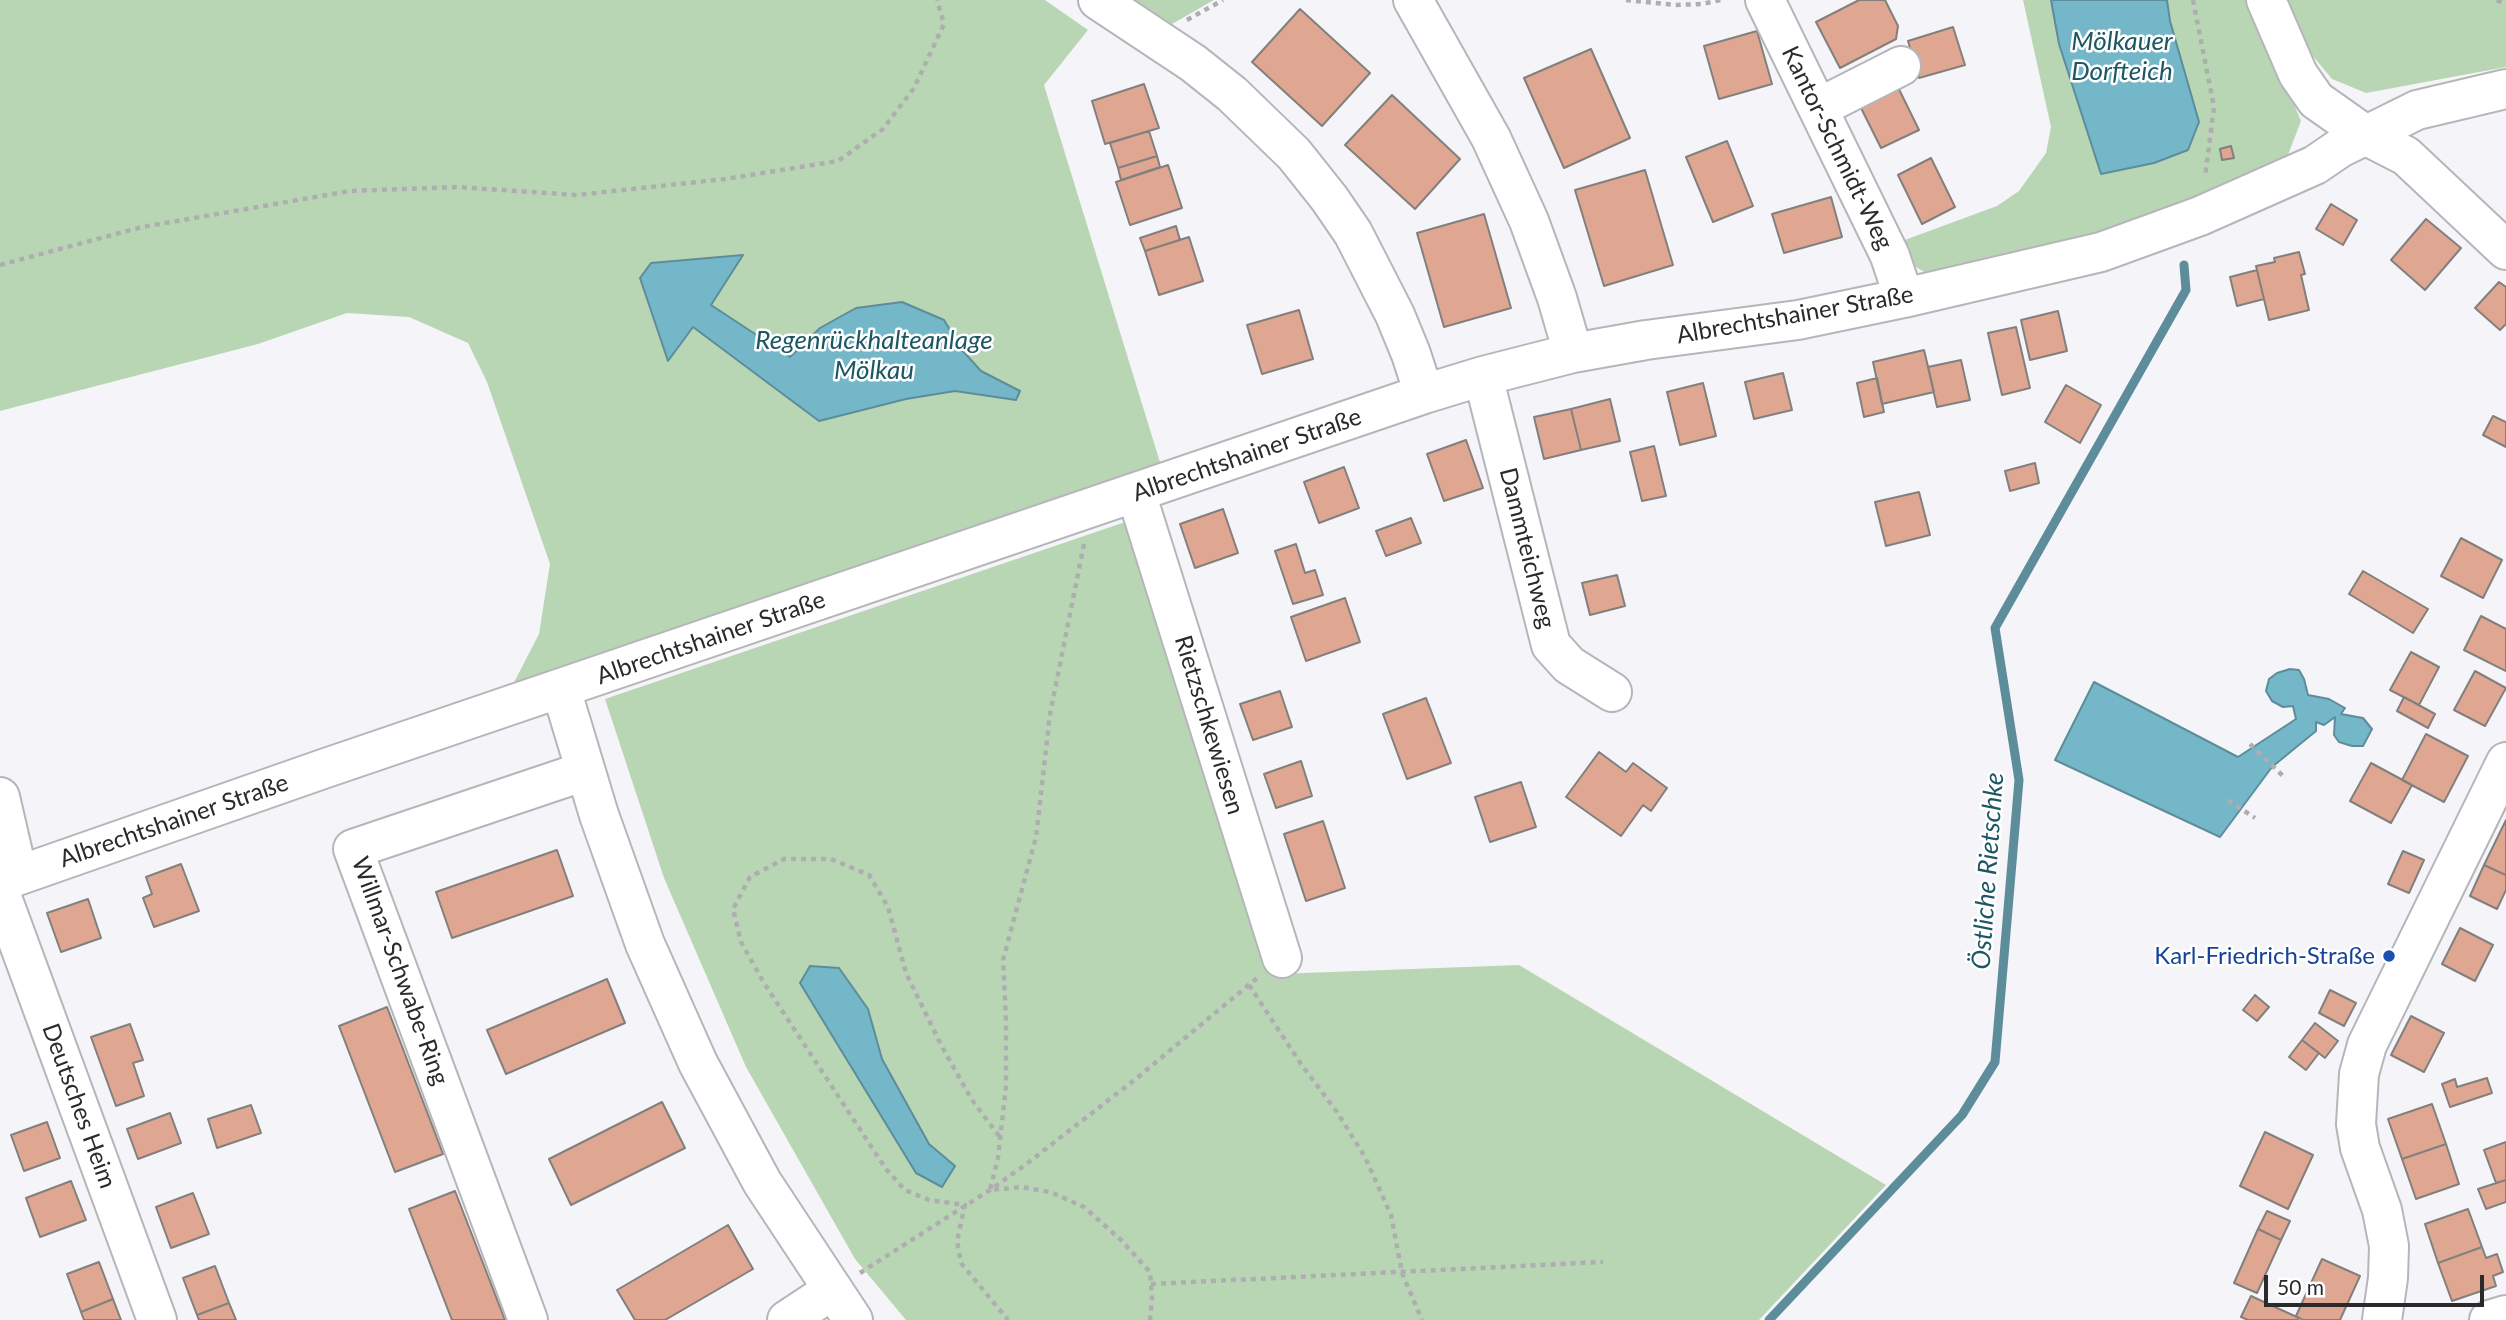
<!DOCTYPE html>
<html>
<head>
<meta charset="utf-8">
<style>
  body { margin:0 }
  #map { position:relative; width:2506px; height:1320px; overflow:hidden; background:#f5f5f9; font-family:Lato,sans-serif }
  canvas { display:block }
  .scale { position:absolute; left:2264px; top:1275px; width:220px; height:32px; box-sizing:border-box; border:4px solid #2a2a2b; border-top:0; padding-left:9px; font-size:21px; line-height:24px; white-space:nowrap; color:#2a2a2b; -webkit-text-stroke:5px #fff; paint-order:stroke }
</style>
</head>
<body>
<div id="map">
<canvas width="2506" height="1320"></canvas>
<div class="scale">50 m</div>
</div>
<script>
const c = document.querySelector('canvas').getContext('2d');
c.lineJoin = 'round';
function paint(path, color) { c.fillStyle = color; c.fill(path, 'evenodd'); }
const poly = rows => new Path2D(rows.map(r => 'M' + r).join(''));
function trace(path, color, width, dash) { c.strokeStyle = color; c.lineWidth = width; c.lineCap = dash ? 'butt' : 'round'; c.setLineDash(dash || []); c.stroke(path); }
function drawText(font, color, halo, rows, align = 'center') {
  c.font = font + ' Lato,sans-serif'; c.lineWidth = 5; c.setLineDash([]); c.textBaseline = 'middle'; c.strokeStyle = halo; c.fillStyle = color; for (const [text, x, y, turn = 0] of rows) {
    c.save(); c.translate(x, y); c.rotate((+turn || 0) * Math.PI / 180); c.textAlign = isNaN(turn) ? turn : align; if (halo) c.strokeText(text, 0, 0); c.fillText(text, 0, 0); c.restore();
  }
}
paint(poly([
  [0,0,1045,0,1088,30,1044,85,1163,472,508,694,539,634,550,564,487,382,468,343,409,317,347,313,258,344,0,411],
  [1135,0,1214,0,1172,24],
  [2023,0,2250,0,2301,121,2283,168,2088,243,1931,276,1916,267,1902,241,1997,206,2019,191,2046,153,2051,127],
  [2287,0,2506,0,2506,67,2366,93,2332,79,2307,49],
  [1131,520,1277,974,1519,965,1886,1185,1759,1320,906,1320,855,1259,746,1067,664,878,605,699]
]), '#b9d6b4');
const water = poly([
  [2051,0,2167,0,2170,21,2199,122,2188,150,2154,163,2101,174,2059,44,2051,0],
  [743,255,711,305,790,357,820,328,856,308,902,302,944,320,962,350,981,371,1020,391,1016,400,955,391,906,399,819,421,693,327,668,361,640,278,651,263,743,255],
  [2290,669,2299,670,2304,679,2308,695,2329,699,2345,708,2341,714,2363,718,2372,729,2363,746,2352,746,2339,742,2334,735,2335,717,2324,725,2316,722,2316,731,2272,767,2220,837,2055,760,2094,682,2238,757,2296,719,2293,706,2283,707,2272,701,2266,691,2269,679,2277,673,2290,669],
  [810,966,839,968,868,1009,882,1059,929,1144,955,1166,942,1187,916,1173,800,983,810,966]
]);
paint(water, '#73b7c9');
trace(water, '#5d8d9a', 2);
trace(poly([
  [1769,1320,1962,1115,1995,1062,2019,780,1995,628,2186,290,2184,265]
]), '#5d8d9a', 9);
const building = poly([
  [1859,0,1885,0,1898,26,1896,39,1840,68,1816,22,1859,0],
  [1300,9,1370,73,1322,126,1252,62,1300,9],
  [1953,27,1965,65,1919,78,1908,41,1953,27],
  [1757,31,1772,84,1719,99,1704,46,1757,31],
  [1591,49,1630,138,1564,168,1524,78,1591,49],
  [1894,79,1919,130,1881,148,1856,98,1894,79],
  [1144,84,1159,128,1105,144,1092,101,1144,84],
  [1392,95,1460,159,1415,209,1345,145,1392,95],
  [1149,131,1157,156,1118,168,1110,143,1149,131],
  [1727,141,1753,206,1713,222,1686,157,1727,141],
  [2231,146,2234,158,2222,160,2220,149,2231,146],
  [1157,156,1160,167,1121,180,1118,168,1157,156],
  [1931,158,1955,207,1922,224,1898,175,1931,158],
  [1168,165,1182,208,1130,225,1116,182,1168,165],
  [1645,170,1673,265,1604,286,1575,190,1645,170],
  [1831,197,1842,237,1784,253,1772,214,1831,197],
  [2331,204,2357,220,2343,245,2316,229,2331,204],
  [1484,214,1511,308,1444,327,1417,233,1484,214],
  [2426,219,2461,248,2425,290,2391,260,2426,219],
  [1176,226,1180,240,1145,251,1140,238,1176,226],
  [1189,237,1203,281,1159,295,1145,251,1189,237],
  [2299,252,2305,274,2301,275,2309,310,2269,320,2256,266,2275,262,2274,258,2299,252],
  [2257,270,2264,299,2237,306,2230,277,2257,270],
  [2499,282,2506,287,2506,324,2500,330,2475,308,2499,282],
  [1299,310,1313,359,1262,374,1247,325,1299,310],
  [2058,311,2067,351,2030,360,2021,320,2058,311],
  [2016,327,2030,388,2002,395,1988,333,2016,327],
  [1924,350,1934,392,1882,404,1873,362,1924,350],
  [1961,360,1970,400,1937,407,1928,367,1961,360],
  [1783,373,1792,410,1754,419,1745,382,1783,373],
  [1877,378,1884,412,1864,417,1857,383,1877,378],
  [1703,383,1716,436,1680,445,1667,392,1703,383],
  [2066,385,2101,405,2080,443,2045,422,2066,385],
  [1610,399,1620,441,1581,450,1571,409,1610,399],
  [1571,409,1581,450,1544,459,1534,417,1571,409],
  [2493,416,2506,422,2506,447,2483,435,2493,416],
  [1466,440,1483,488,1444,501,1427,454,1466,440],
  [1654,446,1666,496,1642,501,1630,452,1654,446],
  [2035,463,2039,483,2010,491,2005,471,2035,463],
  [1344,467,1359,508,1319,523,1304,482,1344,467],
  [1919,492,1930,535,1886,546,1875,502,1919,492],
  [1223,509,1238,553,1195,568,1180,524,1223,509],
  [1411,518,1421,543,1386,556,1376,531,1411,518],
  [2461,538,2502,560,2483,598,2441,576,2461,538],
  [1296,544,1305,573,1315,570,1323,595,1293,604,1275,551,1296,544],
  [2363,571,2428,609,2413,633,2349,594,2363,571],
  [1617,575,1625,606,1590,615,1582,583,1617,575],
  [1345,598,1360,642,1306,661,1291,617,1345,598],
  [2481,616,2506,629,2506,671,2464,650,2481,616],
  [2411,652,2439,667,2419,705,2390,690,2411,652],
  [2475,671,2506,688,2485,726,2454,710,2475,671],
  [1280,691,1292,727,1253,740,1240,704,1280,691],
  [2404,697,2435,714,2428,728,2397,711,2404,697],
  [1426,698,1451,763,1407,779,1383,714,1426,698],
  [2426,734,2468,756,2444,802,2402,780,2426,734],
  [1599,752,1626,772,1633,763,1667,788,1651,811,1643,805,1621,836,1566,797,1599,752],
  [1301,761,1312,796,1276,808,1264,774,1301,761],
  [2371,763,2412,785,2391,823,2350,801,2371,763],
  [1521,782,1536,827,1490,842,1475,797,1521,782],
  [2506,820,2506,875,2484,865,2506,820],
  [1323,821,1345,888,1306,901,1284,834,1323,821],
  [557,850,573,896,452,938,436,892,557,850],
  [2403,851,2424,860,2409,893,2388,884,2403,851],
  [181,864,199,911,154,927,143,898,152,894,146,877,181,864],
  [2484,865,2506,875,2506,890,2497,909,2470,896,2484,865],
  [88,899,101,938,61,952,47,913,88,899],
  [2460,928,2493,945,2475,981,2442,964,2460,928],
  [607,979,625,1023,506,1074,487,1030,607,979],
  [2330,990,2356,1003,2344,1026,2319,1013,2330,990],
  [2255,995,2269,1007,2257,1021,2243,1010,2255,995],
  [387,1007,443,1154,395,1172,339,1026,387,1007],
  [2411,1016,2444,1033,2424,1072,2391,1055,2411,1016],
  [2315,1023,2338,1041,2325,1058,2302,1040,2315,1023],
  [130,1024,143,1060,133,1063,144,1096,116,1106,91,1037,130,1024],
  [2302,1040,2319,1053,2306,1070,2289,1057,2302,1040],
  [2487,1078,2492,1093,2450,1107,2442,1084,2455,1079,2457,1087,2487,1078],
  [662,1102,685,1148,571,1205,549,1159,662,1102],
  [2432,1104,2446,1144,2402,1159,2388,1119,2432,1104],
  [251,1105,261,1133,217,1148,208,1119,251,1105],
  [170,1113,181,1143,138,1159,127,1129,170,1113],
  [47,1122,60,1158,24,1171,11,1135,47,1122],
  [2265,1132,2313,1155,2288,1209,2240,1186,2265,1132],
  [2506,1142,2506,1180,2496,1183,2484,1150,2506,1142],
  [2446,1144,2459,1184,2416,1199,2402,1159,2446,1144],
  [2506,1180,2506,1202,2486,1209,2478,1189,2506,1180],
  [71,1181,86,1220,40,1237,26,1198,71,1181],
  [455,1191,505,1320,452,1320,409,1209,455,1191],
  [193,1193,209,1234,171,1248,156,1207,193,1193],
  [2468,1209,2482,1247,2438,1263,2425,1224,2468,1209],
  [2267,1211,2290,1221,2281,1240,2258,1229,2267,1211],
  [728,1225,753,1269,665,1320,635,1320,617,1290,728,1225],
  [2258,1229,2281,1240,2257,1293,2234,1283,2258,1229],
  [2482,1247,2486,1258,2497,1254,2503,1272,2493,1276,2496,1286,2452,1301,2438,1263,2482,1247],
  [2322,1259,2360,1276,2340,1320,2303,1320,2296,1316,2322,1259],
  [99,1262,113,1299,81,1312,67,1274,99,1262],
  [215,1266,229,1303,197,1315,183,1278,215,1266],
  [2251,1296,2299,1318,2298,1320,2248,1320,2241,1317,2251,1296],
  [113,1299,121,1320,84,1320,81,1312,113,1299],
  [229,1303,236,1320,199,1320,197,1315,229,1303]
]);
paint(building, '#dfa792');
trace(building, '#827f7d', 2);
const minor = poly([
  [1098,0,1193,63,1232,94,1294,154,1329,198,1353,233,1395,315,1411,354,1424,394],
  [1413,0,1491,138,1529,221,1557,298,1573,353],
  [1765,0,1890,256,1904,298],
  [2266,0,2298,74,2316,100,2367,136,2406,156,2506,250],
  [1818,108,1901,66],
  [1483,376,1551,645,1569,665,1612,692],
  [1136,493,1282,958],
  [561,689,599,815,645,944,698,1063,762,1182,853,1320],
  [0,797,18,875],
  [0,882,323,769,1424,394,1483,376,1573,353,1646,340,1798,320,1904,298,2101,252,2200,216,2315,165,2340,148,2417,110,2506,89],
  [0,892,157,1320],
  [528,1320,353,849,585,771],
  [787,1320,831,1291],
  [2382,1320,2388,1278,2389,1246,2382,1210,2360,1148,2356,1124,2359,1074,2367,1045,2506,762],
  [2489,1320,2506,1315]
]);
trace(minor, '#b6b6ba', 42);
trace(poly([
  [1626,0,1675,5,1702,4,1721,0],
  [2193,0,2214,107,2205,177],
  [2497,0,2506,5],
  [1187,20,1223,0],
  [0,265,142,227,350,191,457,187,577,195,725,179,838,161,883,129,914,88,944,24,937,0],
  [1084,544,1050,714,1036,837,1003,960,1006,1020,1006,1086,998,1158,990,1190,1021,1187,1050,1192,1084,1207,1121,1240,1150,1272,1152,1298,1150,1320],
  [2250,744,2283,776],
  [2228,800,2255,818],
  [1249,985,1301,1064,1337,1112,1365,1157,1391,1215,1402,1273,1422,1320],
  [999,1136,972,1100,941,1045,906,973,888,907,869,875,831,859,784,859,750,877,733,909,741,942,764,983,886,1169,905,1190,929,1200,965,1205,957,1241,961,1263,1008,1320],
  [860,1273,990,1190,1025,1165,1137,1078,1257,978],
  [1151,1284,1603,1262]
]), '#aeaeb1', 4.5, [5, 5]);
trace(minor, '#fff', 38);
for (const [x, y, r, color] of [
  [2389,956,7,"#1a4fb4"]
]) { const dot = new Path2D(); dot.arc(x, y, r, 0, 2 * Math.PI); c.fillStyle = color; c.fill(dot); trace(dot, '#fff', 2.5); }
drawText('24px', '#2a2a2b', '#fff', [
  ["Kantor-Schmidt-Weg",1837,148,64],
  ["Albrechtshainer Straße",1795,315,-10],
  ["Albrechtshainer Straße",1247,455,-19],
  ["Dammteichweg",1527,548,76],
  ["Albrechtshainer Straße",711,638,-19],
  ["Rietzschkewiesen",1209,725,73],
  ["Albrechtshainer Straße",174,821,-19],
  ["Willmar-Schwabe-Ring",400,971,70],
  ["Deutsches Heim",79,1106,70]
]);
drawText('24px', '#164399', '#fff', [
  ["Karl-Friedrich-Straße",2375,956]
], 'right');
drawText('italic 26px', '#1e5764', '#fff', [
  ["Mölkauer",2122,42],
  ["Dorfteich",2122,72],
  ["Regenrückhalteanlage",874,341],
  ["Mölkau",874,371],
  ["Östliche Rietschke",1988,871,-86]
]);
</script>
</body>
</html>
